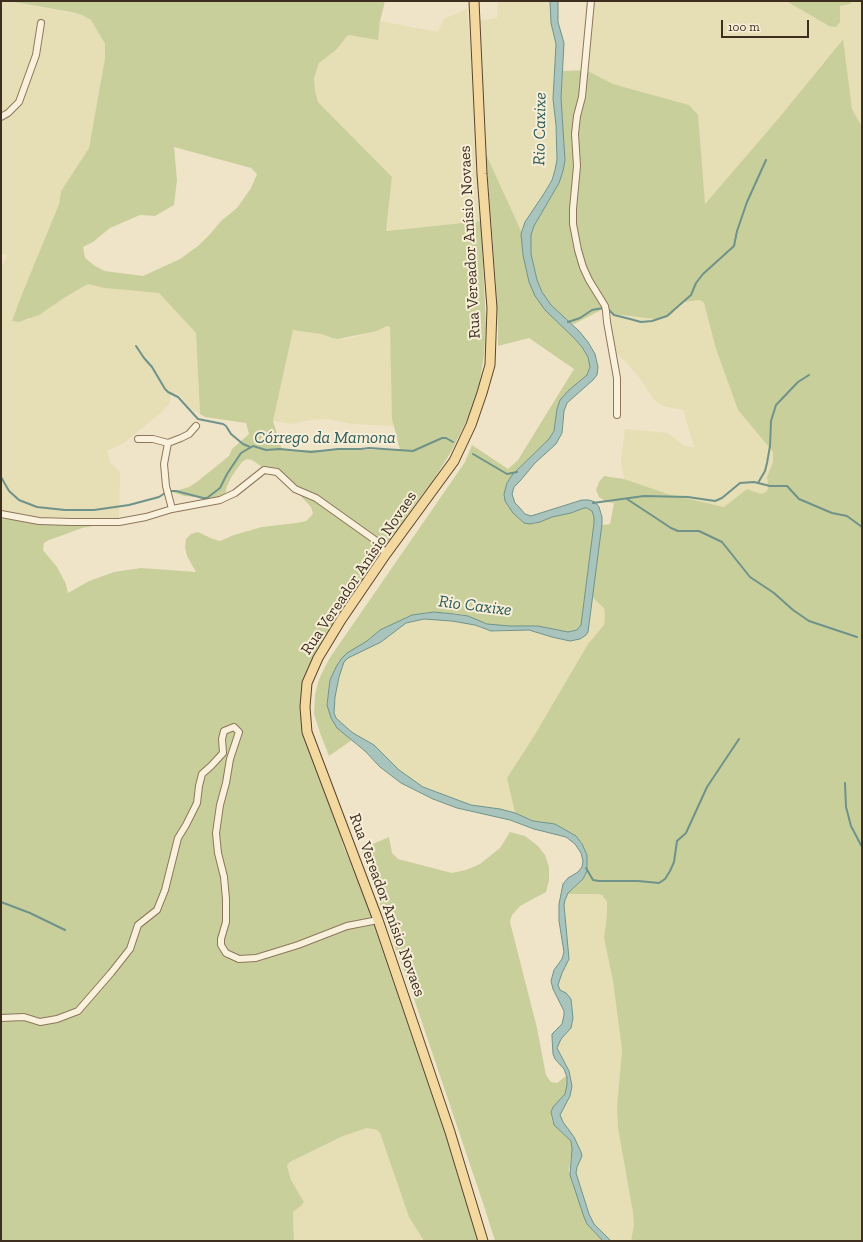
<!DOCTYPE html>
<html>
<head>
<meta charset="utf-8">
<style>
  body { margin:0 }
  #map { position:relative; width:863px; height:1242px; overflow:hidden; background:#f0e4c8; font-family:"Zilla Slab",serif }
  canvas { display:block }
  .frame { position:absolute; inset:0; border:2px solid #3d2e20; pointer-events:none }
  .scale { position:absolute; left:721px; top:20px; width:88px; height:18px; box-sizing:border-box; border:2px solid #3d2e20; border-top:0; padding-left:5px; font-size:12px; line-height:14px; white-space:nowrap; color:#3d2e20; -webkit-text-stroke:3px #f7eed8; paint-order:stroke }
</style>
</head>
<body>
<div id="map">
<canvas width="863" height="1242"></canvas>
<div class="frame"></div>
<div class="scale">100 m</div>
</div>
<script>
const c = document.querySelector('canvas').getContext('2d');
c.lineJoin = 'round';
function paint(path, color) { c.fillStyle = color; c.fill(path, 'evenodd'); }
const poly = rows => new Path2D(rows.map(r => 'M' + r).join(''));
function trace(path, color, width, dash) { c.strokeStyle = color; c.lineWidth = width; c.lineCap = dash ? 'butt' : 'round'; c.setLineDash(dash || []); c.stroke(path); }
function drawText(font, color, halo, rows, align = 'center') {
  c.font = font + ' "Zilla Slab",serif'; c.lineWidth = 4; c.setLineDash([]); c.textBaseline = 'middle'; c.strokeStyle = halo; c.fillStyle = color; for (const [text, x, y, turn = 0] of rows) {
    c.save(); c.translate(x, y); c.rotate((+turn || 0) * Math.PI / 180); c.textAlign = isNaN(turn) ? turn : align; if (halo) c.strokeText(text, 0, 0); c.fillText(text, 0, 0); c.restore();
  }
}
paint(poly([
  [1,1,8,1,82,15,91,20,105,44,105,58,89,148,61,191,59,204,20,299,12,321,19,322,28,320,88,284,104,288,159,293,196,333,200,414,191,409,179,395,175,393,171,395,170,402,164,410,124,443,107,451,110,462,120,472,119,520,98,525,11,516,1,519,1,268,7,255,1,254],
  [498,1,550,1,551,23,556,44,553,99,556,125,557,160,555,170,545,192,525,222,522,233,486,154,485,118,477,21,497,18],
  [586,1,786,1,829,26,840,22,840,6,850,4,852,1,862,1,862,127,852,109,842,39,778,119,705,204,689,105,613,84,586,70,582,63],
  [467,9,476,119,481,221,386,231,392,177,318,102,315,91,314,78,319,63,336,50,348,35,378,40,380,21,438,32,444,19],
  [700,300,704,303,716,349,738,410,773,452,773,462,767,477,768,489,766,492,761,494,747,489,724,507,668,494,624,479,621,460,625,429,668,433,684,446,694,447,683,410,663,406,654,400,639,377,617,353,607,330,612,314,632,317,673,313,677,306,684,302],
  [387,326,390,327,393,426,353,424,326,419,311,420,292,424,273,421,293,329,321,334,332,338,345,339,377,331],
  [592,595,594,599,604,607,605,615,604,625,588,644,534,736,507,778,515,813,471,805,423,787,399,770,374,745,353,733,336,718,335,715,335,697,340,671,344,662,348,658,381,642,406,623,424,619,452,621,466,623,475,625,481,629,495,632,529,630,552,637,570,641,580,639,588,632],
  [567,894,597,894,602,895,607,902,607,914,604,938,613,981,622,1050,617,1107,618,1128,633,1213,634,1225,631,1241,611,1241,594,1224,587,1208,585,1199,576,1173,581,1152,574,1137,563,1122,560,1116,561,1111,570,1096,572,1086,569,1071,557,1046,561,1039,571,1028,573,1018,572,1003,560,990,558,985,562,973,569,959,564,915,565,900],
  [367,1128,377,1130,380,1133,409,1217,424,1241,294,1241,293,1212,301,1206,304,1202,291,1180,287,1167,290,1162,343,1136]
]), '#e6deb5');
paint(poly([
  [8,1,385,1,380,21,378,40,348,35,336,50,319,63,314,78,315,91,318,102,392,177,386,231,481,221,486,326,484,355,480,381,472,410,451,452,432,482,412,508,349,604,303,696,302,727,326,787,344,848,376,919,485,1241,424,1241,409,1217,380,1133,377,1130,367,1128,343,1136,300,1157,290,1162,287,1166,291,1180,304,1202,301,1206,293,1212,294,1241,1,1241,1,520,11,516,98,525,82,528,66,534,49,540,44,543,43,550,57,567,66,584,68,593,89,581,114,572,141,568,196,572,187,556,185,547,186,539,191,534,198,532,213,539,220,541,234,535,262,527,296,523,306,521,313,514,311,507,293,488,252,460,247,459,242,462,232,476,227,486,224,499,184,496,172,492,189,487,198,481,229,456,232,449,249,434,246,423,205,417,200,414,196,333,159,293,104,288,88,284,64,298,39,315,19,322,12,321,20,299,59,204,61,191,89,148,105,58,105,44,91,20,82,15,71,12],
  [174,147,251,168,257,174,251,188,237,208,221,221,211,233,198,246,180,259,143,276,105,271,95,266,85,258,83,247,93,242,110,228,140,215,155,216,174,205,177,180],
  [387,326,390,327,392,419,400,450,282,450,273,421,293,330,321,334,332,338,338,339,377,331],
  [786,1,852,1,850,4,840,6,840,22,836,27,829,26],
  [843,39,852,109,862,127,862,1241,631,1241,634,1225,633,1213,618,1128,617,1107,622,1050,613,981,604,938,607,914,607,902,602,895,597,894,567,894,583,879,587,871,587,855,582,844,576,836,555,824,533,821,515,813,507,778,534,736,588,644,604,625,605,615,604,608,594,599,592,595,602,525,610,524,614,503,606,502,599,497,596,490,599,482,604,476,624,479,668,494,724,507,747,489,761,494,766,492,768,489,767,477,773,462,773,452,738,410,716,349,704,303,700,300,684,302,677,306,673,313,669,316,655,319,612,314,605,308,574,324,570,323,551,305,542,292,537,280,531,254,531,235,534,226,559,183,563,171,565,160,561,98,563,71,586,70,613,84,689,105,698,115,705,204,778,119],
  [486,154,522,233,523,255,529,282,560,324,582,347,588,357,590,367,587,375,557,409,554,431,549,439,512,475,507,483,504,494,520,520,530,524,534,524,552,517,571,513,584,508,587,508,592,511,594,517,594,523,581,625,577,630,568,632,538,626,510,626,487,624,461,614,434,612,412,615,380,630,367,641,344,656,339,661,330,680,327,705,341,731,352,740,329,756,320,733,314,714,315,695,319,679,329,659,465,462,472,445,508,469,518,460,574,369,529,338,498,346,498,328,496,285],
  [510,832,525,836,538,846,545,855,549,867,549,881,546,892,520,906,512,915,510,922,537,1028,546,1075,551,1082,557,1083,567,1075,567,1085,565,1094,551,1110,552,1121,557,1128,571,1141,572,1149,569,1170,571,1179,587,1224,603,1241,495,1241,484,1206,408,981,388,928,361,849,389,837,392,853,398,859,452,873,466,870,480,864,500,848]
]), '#c9cf9b');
const water = poly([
  [550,1,558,1,558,22,564,43,561,98,565,160,563,171,559,183,534,226,531,235,531,254,537,280,542,292,551,305,579,331,588,342,595,354,598,367,597,375,593,380,567,403,564,411,562,433,556,444,535,463,520,481,514,487,512,494,515,503,519,507,525,514,531,516,582,500,589,500,595,502,599,507,602,517,602,524,588,632,586,635,580,639,570,641,552,637,529,630,491,631,475,625,452,621,424,619,406,623,381,642,348,658,344,662,339,677,335,697,334,713,336,718,347,728,353,733,374,745,399,770,423,787,471,805,500,809,515,813,533,821,555,824,576,836,582,844,587,855,587,871,583,879,568,893,565,900,564,905,569,959,562,973,558,985,560,990,566,993,571,999,573,1018,571,1028,561,1039,557,1048,569,1071,572,1086,570,1096,560,1115,563,1122,574,1137,581,1152,582,1156,577,1167,576,1173,589,1214,594,1224,611,1241,603,1241,587,1224,584,1217,570,1175,572,1149,571,1141,554,1125,551,1112,553,1107,565,1094,567,1085,567,1077,564,1069,555,1059,553,1054,552,1037,552,1034,562,1024,564,1015,564,1011,553,989,551,981,554,970,562,959,564,952,559,921,559,904,563,884,568,878,578,872,582,867,583,861,581,853,575,844,566,837,534,829,510,820,457,808,433,799,401,783,380,767,365,751,337,728,331,718,327,705,330,680,336,667,341,659,347,653,367,641,380,630,412,615,434,612,454,614,468,616,487,624,510,626,538,626,568,632,577,630,581,625,594,523,594,517,592,511,587,508,584,508,571,513,552,517,540,522,530,524,524,523,513,513,505,501,504,494,507,483,512,475,549,439,554,431,557,409,560,400,569,390,587,375,590,367,588,357,582,347,573,337,545,310,535,296,529,282,523,255,521,234,525,222,545,192,552,180,555,170,557,160,556,125,553,99,556,44,551,23,550,1]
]);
paint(water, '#a9c4bc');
trace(water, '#6f938a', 1);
trace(poly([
  [608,309,614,315,630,319,641,322,652,321,667,316,691,295,696,283,703,274,734,246,737,231,747,202,766,160],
  [568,322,580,318,592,310,603,308],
  [136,346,144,358,152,367,165,389,168,392,178,397,198,419,223,424,226,426,231,434,243,444,250,447],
  [473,454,507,474,517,472],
  [1,477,9,491,19,500,37,507,65,510,94,510,129,505,159,497,165,493],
  [758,483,765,471,767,463,770,446,771,421,776,405,798,382,809,375],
  [169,491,176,491,203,498,207,498,220,488,227,474,241,453,253,446,266,450,280,449,311,452,338,449,361,449,369,448,413,451,442,438,446,438,453,442],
  [627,499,671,528,678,531,699,531,722,542,750,577,774,593,793,610,809,621,857,637],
  [593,503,644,496,688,497,715,501,722,498,740,483,754,482,770,486,787,486,799,499,832,513,847,516,862,527],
  [845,783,846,807,851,826,862,847],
  [586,868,593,880,599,881,638,881,659,883,665,879,670,871,674,862,677,841,686,833,707,787,739,739],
  [1,902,30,913,65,930]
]), '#6f938a', 2);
const street = poly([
  [591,1,582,97,577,116,575,134,577,166,573,209,573,224,578,250,583,267,589,280,605,306,606,311,607,322,617,378,617,415],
  [1,117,8,113,19,102,36,55,41,23],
  [138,439,153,439,168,443],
  [172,509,166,486,164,464,168,443,181,438,189,434,196,426],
  [1,514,39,521,71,522,119,522,146,517,172,509,220,500,235,493,264,470,277,472,295,489,316,498,375,540,386,554],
  [1,1018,24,1017,40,1022,57,1019,78,1011,111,973,130,949,138,925,157,910,165,890,178,838,186,825,197,803,199,786,202,774,211,766,223,753,222,739,224,731,234,727,239,732,230,759,226,783,220,805,216,833,218,853,224,877,226,899,226,922,221,939,221,945,226,953,239,959,256,958,298,945,347,926,378,920]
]);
const primary = poly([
  [474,1,482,174,492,308,490,365,482,393,471,425,454,461,386,554,341,620,318,658,307,683,305,707,307,732,378,920,450,1132,483,1241]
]);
trace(street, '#8d765c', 8);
trace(primary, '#5b4430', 11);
trace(street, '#faf1dc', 6);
trace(primary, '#f3d9a0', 9);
drawText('16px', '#3d2e20', '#f7eed8', [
  ["Rua Vereador Anísio Novaes",470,242,-93],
  ["Rua Vereador Anísio Novaes",359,573,-56],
  ["Rua Vereador Anísio Novaes",387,905,70]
]);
drawText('italic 17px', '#2f5d5a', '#f7eed8', [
  ["Rio Caxixe",540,129,-89],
  ["Córrego da Mamona",325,438],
  ["Rio Caxixe",475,606,7]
]);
</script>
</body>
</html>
